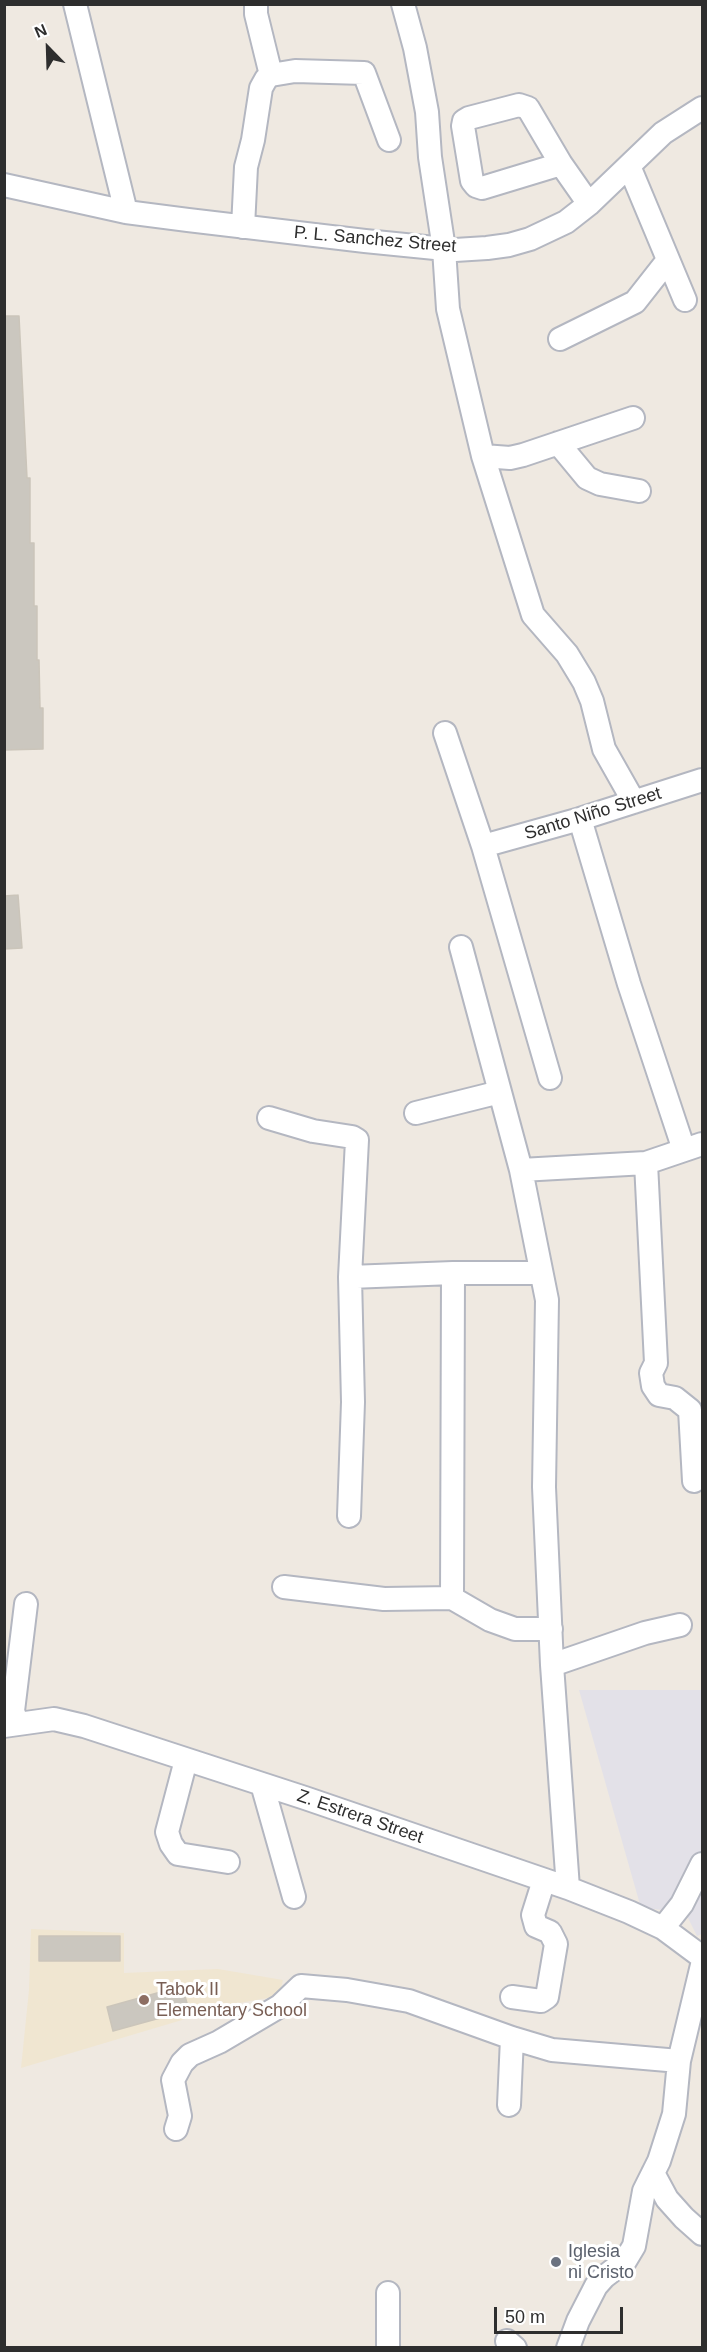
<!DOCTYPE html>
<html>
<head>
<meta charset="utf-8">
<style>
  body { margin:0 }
  #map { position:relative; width:707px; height:2352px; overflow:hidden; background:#efe9e1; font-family:Arial,sans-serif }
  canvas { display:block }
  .frame { position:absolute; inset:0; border:6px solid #2e2e2e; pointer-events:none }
  .north { position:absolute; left:18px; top:18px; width:60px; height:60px; -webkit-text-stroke:4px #fff; paint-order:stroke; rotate:337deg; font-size:16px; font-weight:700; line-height:24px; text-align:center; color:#2e2e2e }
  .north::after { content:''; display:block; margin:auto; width:21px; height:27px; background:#2e2e2e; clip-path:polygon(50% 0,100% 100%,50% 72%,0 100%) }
  .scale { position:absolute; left:494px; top:2307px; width:129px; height:27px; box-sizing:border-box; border:3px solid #2e2e2e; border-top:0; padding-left:8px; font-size:18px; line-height:21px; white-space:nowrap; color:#2e2e2e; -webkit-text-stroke:4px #fff; paint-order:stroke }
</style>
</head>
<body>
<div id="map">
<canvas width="707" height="2352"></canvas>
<div class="frame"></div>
<div class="north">N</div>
<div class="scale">50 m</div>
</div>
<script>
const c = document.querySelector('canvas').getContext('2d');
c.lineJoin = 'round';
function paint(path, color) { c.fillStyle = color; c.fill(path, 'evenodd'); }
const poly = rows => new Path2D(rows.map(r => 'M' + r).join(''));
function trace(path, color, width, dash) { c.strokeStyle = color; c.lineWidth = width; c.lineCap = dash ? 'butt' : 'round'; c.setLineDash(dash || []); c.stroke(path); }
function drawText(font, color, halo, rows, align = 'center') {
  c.font = font + ' Arial,sans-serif'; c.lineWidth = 6; c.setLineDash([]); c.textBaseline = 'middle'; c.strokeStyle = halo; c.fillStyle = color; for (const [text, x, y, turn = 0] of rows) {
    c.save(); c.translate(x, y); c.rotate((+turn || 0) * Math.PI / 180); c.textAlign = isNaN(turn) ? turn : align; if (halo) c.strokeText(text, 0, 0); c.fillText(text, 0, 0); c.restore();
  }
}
paint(poly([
  [579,1690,702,1690,702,1934,697,1936,685,1912,641,1908]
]), '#e3e1e8');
paint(poly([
  [31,1929,124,1933,124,1973,218,1969,283,1980,279,1996,239,2003,21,2068,29,1990]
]), '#f0e6d1');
const building = poly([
  [4,316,19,316,27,478,30,478,30,543,34,543,34,606,37,606,37,660,39,660,40,708,43,708,43,749,4,750,4,316],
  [18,895,22,948,4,949,4,896,18,895],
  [39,1936,120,1936,120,1961,39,1961,39,1936],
  [182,1986,189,2010,113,2031,107,2007,182,1986]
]);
paint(building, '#cbc7bf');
trace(building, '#cbc5ba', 1.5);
const minor = poly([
  [75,4,126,212],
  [256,4,256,14,271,75],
  [403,4,415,48,427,112,430,157,444,249,448,309,483,456,533,615,567,654,584,682,592,701,604,749,634,802],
  [561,164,482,188,476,186,472,181,463,126,464,121,469,118,519,105,528,108,561,164,589,204],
  [629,166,685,300],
  [4,185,126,212,188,220,365,241,455,250,487,248,509,245,530,239,566,222,589,204,663,133,702,108],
  [243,227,246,167,253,140,261,88,266,79,271,75,295,71,364,73,389,140],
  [560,339,635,302,668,260],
  [558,443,587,478,600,484,639,491],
  [483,456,510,458,523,455,633,418],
  [445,733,483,846,550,1078],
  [580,819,629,984,684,1150],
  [483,846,580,819,702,780],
  [461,947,521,1170,547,1300,544,1487,552,1665,568,1888],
  [416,1113,500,1092],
  [269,1118,313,1131,352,1137,357,1140,350,1277,353,1402,349,1516],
  [646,1163,656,1363,651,1373,653,1386,659,1395,675,1398,690,1410,694,1481],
  [521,1170,646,1163,702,1144],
  [350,1277,453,1273,541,1273],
  [284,1587,384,1599,452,1598,490,1620,515,1629,551,1629],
  [452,1598,453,1273],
  [552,1665,645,1633,680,1625],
  [17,1723,13,1711,26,1604],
  [4,1726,54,1719,84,1726,305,1798,568,1888,629,1912,663,1928,702,1957],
  [186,1760,167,1832,171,1844,178,1854,228,1862],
  [262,1784,294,1897],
  [663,1928,682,1904,702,1864],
  [512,1997,541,2001,547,1997,556,1944,550,1932,536,1926,533,1915,544,1880],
  [509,2105,512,2038],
  [176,2129,180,2116,173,2080,182,2063,190,2055,219,2042,280,2006,301,1986,347,1990,409,2001,512,2038,552,2050,679,2061],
  [653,2173,667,2199,684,2218,702,2234],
  [388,2293,388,2348],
  [507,2341,515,2348],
  [568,2348,578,2321,596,2286,604,2277,625,2261,634,2246,644,2191,659,2161,674,2114,679,2061,702,1965]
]);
trace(minor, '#b4b7c1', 26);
trace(minor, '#fff', 22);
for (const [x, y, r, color] of [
  [144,2000,6,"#8d6e63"],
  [556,2262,6,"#6b7280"]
]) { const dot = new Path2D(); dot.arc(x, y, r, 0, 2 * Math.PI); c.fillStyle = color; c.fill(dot); trace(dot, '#fff', 2); }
drawText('18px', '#2e2e2e', '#fff', [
  ["P. L. Sanchez Street",375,240,5],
  ["Santo Niño Street",593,814,-17],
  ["Z. Estrera Street",360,1817,19]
]);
drawText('18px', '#785e54', '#fff', [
  ["Tabok II",156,1990],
  ["Elementary School",156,2011]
], 'left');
drawText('18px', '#5b616d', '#fff', [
  ["Iglesia",568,2252],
  ["ni Cristo",568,2273]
], 'left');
</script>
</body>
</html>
